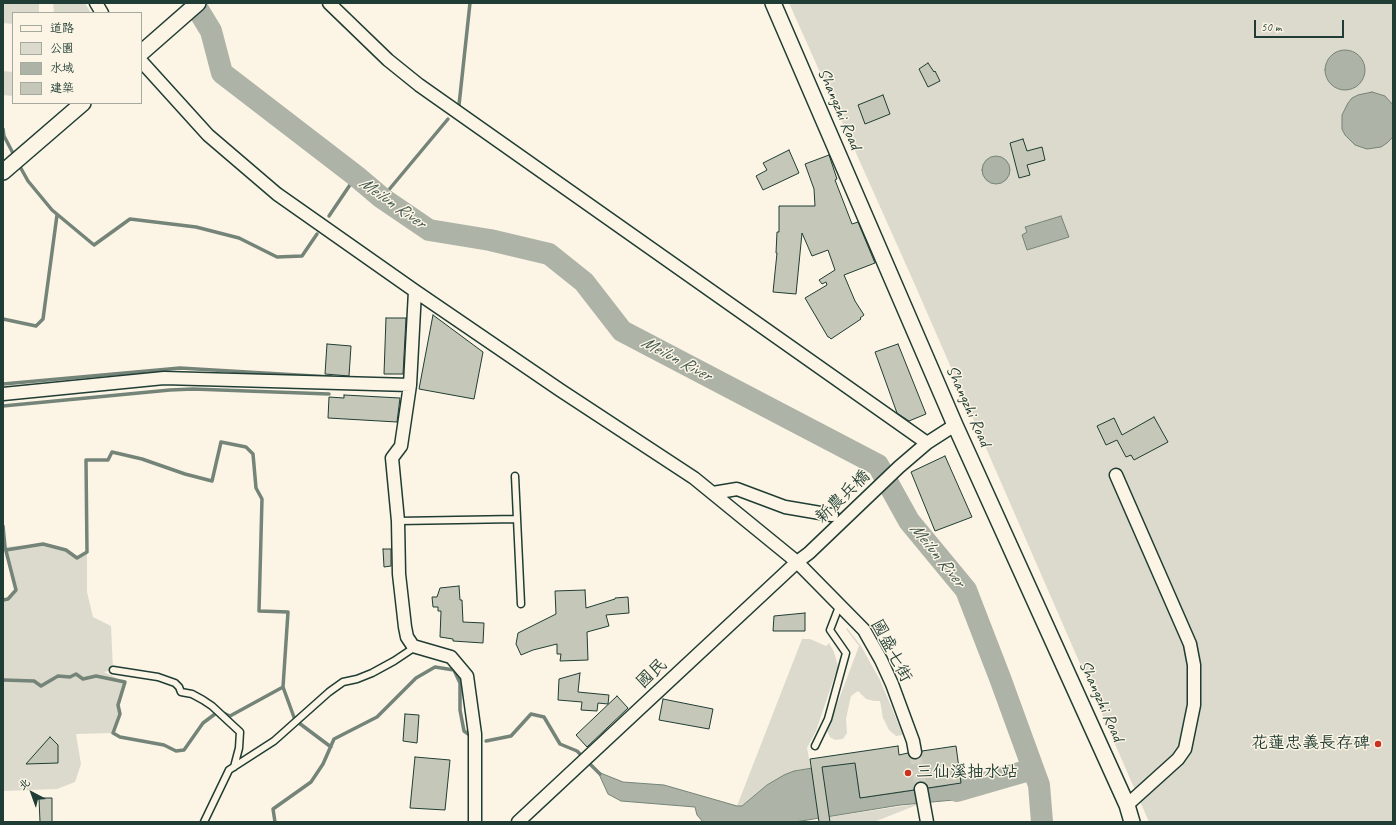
<!DOCTYPE html>
<html>
<head>
<meta charset="utf-8">
<style>
  body { margin:0 }
  #map { position:relative; width:1396px; height:825px; overflow:hidden; background:#fcf5e5; font-family:Caveat,"LXGW WenKai TC",sans-serif }
  canvas { display:block }
  .frame { position:absolute; inset:0; border:4px solid #1f3d34; pointer-events:none }
  .legend { position:absolute; left:12px; top:12px; width:130px; height:92px; box-sizing:border-box; background:#fcf5e5; border:1px solid #a4ab9e; margin:0; padding:5px 7px; list-style:none; font-size:12px; color:#1f3d34 }
  .legend li { display:flex; align-items:center; gap:8px; height:20px }
  .legend b { width:20px; border:1px solid #a4ab9e }
  .north { position:absolute; left:12px; top:773px; width:40px; height:40px; -webkit-text-stroke:3px #fcf5e5; paint-order:stroke; rotate:319deg; font-size:11px; font-weight:700; line-height:16px; text-align:center; color:#1f3d34 }
  .north::after { content:''; display:block; margin:auto; width:14px; height:18px; background:#1f3d34; clip-path:polygon(50% 0,100% 100%,50% 72%,0 100%) }
  .scale { position:absolute; left:1254px; top:20px; width:90px; height:18px; box-sizing:border-box; border:2px solid #1f3d34; border-top:0; padding-left:5px; font-size:12px; line-height:14px; white-space:nowrap; color:#1f3d34; -webkit-text-stroke:3px #fcf5e5; paint-order:stroke }
</style>
</head>
<body>
<div id="map">
<canvas width="1396" height="825"></canvas>
<div class="frame"></div>
<ul class="legend">
<li><b style="height:5px;background:#fcf5e5"></b>道路</li>
<li><b style="height:11px;background:#dcdacc"></b>公園</li>
<li><b style="height:11px;background:#aeb3a7"></b>水域</li>
<li><b style="height:11px;background:#c5c7b9"></b>建築</li>
</ul>
<div class="north">北</div>
<div class="scale">50 m</div>
</div>
<script>
const c = document.querySelector('canvas').getContext('2d');
c.lineJoin = 'round';
function paint(path, color) { c.fillStyle = color; c.fill(path, 'evenodd'); }
const poly = rows => new Path2D(rows.map(r => 'M' + r).join(''));
function trace(path, color, width, dash) { c.strokeStyle = color; c.lineWidth = width; c.lineCap = dash ? 'butt' : 'round'; c.setLineDash(dash || []); c.stroke(path); }
function drawText(font, color, halo, rows, align = 'center') {
  c.font = font + ' Caveat,"LXGW WenKai TC",sans-serif'; c.lineWidth = 3; c.setLineDash([]); c.textBaseline = 'middle'; c.strokeStyle = halo; c.fillStyle = color; for (const [text, x, y, turn = 0] of rows) {
    c.save(); c.translate(x, y); c.rotate((+turn || 0) * Math.PI / 180); c.textAlign = isNaN(turn) ? turn : align; if (halo) c.strokeText(text, 0, 0); c.fillText(text, 0, 0); c.restore();
  }
}
paint(poly([
  [3,3,39,3,39,13,13,13,13,24,3,23],
  [53,3,85,3,91,13,54,13],
  [789,3,1393,3,1393,822,1149,822,915,285],
  [3,71,13,72,13,96,3,95],
  [43,544,66,550,77,558,87,552,87,592,93,617,111,626,113,670,104,672,125,682,118,705,120,714,113,733,76,734,81,764,75,782,57,789,3,791,3,600,8,599,16,590,5,547],
  [847,628,861,646,880,680,903,735,896,736,889,730,883,718,880,701,874,701,866,699,858,691,851,696,846,719,847,733,843,739,835,740,830,737,827,731,859,646,846,629],
  [802,639,810,639,826,646,829,643,834,652,838,666,816,731,807,748,811,768,794,771,767,785,742,806,737,806],
  [916,804,917,805,874,822,830,822,829,817]
]), '#dcdacc');
const water = poly([
  '1325 70a20 20 0 1 1 40 0a20 20 0 1 1-40 0Z',
  [1372,92,1385,96,1393,105,1393,137,1387,143,1381,147,1367,149,1355,145,1345,135,1342,129,1342,115,1348,103,1352,98,1358,95,1372,92],
  '982 170a14 14 0 1 1 28 0a14 14 0 1 1-28 0Z',
  [1061,216,1069,237,1027,250,1022,235,1027,232,1025,227,1061,216],
  [855,761,860,798,964,783,964,799,900,805,795,822,703,822,697,815,695,807,621,801,608,794,598,772,623,782,664,785,737,806,742,806,767,785,784,775,794,771,855,761]
]);
paint(water, '#aeb3a7');
trace(water, '#758479', 1);
trace(poly([
  [459,105,470,3],
  [3,129,4,136,15,157],
  [18,163,28,181,52,210,94,245,130,219,196,227,239,238,277,257,302,256,317,234],
  [382,198,448,119],
  [329,216,356,176],
  [3,319,36,326,43,319,57,215],
  [3,384,180,368,331,377],
  [3,406,170,390,193,389,329,394],
  [3,526,5,547,16,590,8,599,3,600],
  [6,550,43,544,66,550,77,558,87,552,86,460,108,460,112,452,142,459,185,474,212,481,221,442,246,447,253,454,256,488,262,499,259,611,288,612,283,687,295,720,331,747],
  [3,680,34,681,41,686,58,676,70,677,76,674,83,679,96,676,125,682,118,705,120,714,113,733,120,737,164,745,176,751,184,750,203,723,219,711,230,716,283,687],
  [486,741,511,736,531,714,544,717,560,744,577,751,600,774],
  [275,822,273,809,311,782,323,764,334,739,377,717,416,678,435,667,454,670,460,683,460,710,464,731,471,736]
]), '#758479', 3.5);
trace(poly([
  [194,3,211,31,222,73,356,176,382,198,429,230,490,240,549,254,584,282,622,331,878,465,909,521,966,590,1000,678,1039,785,1042,822],
  [957,791,1033,769]
]), '#aeb3a7', 22);
const building = poly([
  [928,63,934,72,935,71,940,81,928,87,919,69,928,63],
  [883,95,890,114,865,124,858,105,883,95],
  [1023,139,1027,151,1042,147,1045,160,1027,165,1030,175,1019,178,1010,143,1023,139],
  [789,150,799,173,763,190,756,176,767,170,763,163,789,150],
  [829,155,837,179,835,180,852,224,858,222,875,263,844,275,855,301,864,315,860,318,861,319,831,339,829,337,828,337,805,298,827,285,826,282,822,284,819,280,835,270,828,250,812,256,802,233,796,294,773,292,777,253,776,253,777,232,779,232,779,206,815,206,814,189,805,164,829,155],
  [433,315,483,352,474,399,419,389,433,315],
  [386,318,406,318,403,374,384,374,386,318],
  [327,344,351,346,349,376,325,374,327,344],
  [898,344,926,414,909,421,897,413,875,352,898,344],
  [344,395,400,398,397,422,328,418,329,397,344,398,344,395],
  [1154,417,1168,442,1134,460,1131,455,1126,457,1117,440,1106,445,1097,426,1114,418,1122,435,1154,417],
  [945,456,972,517,935,531,911,472,945,456],
  [383,549,391,549,391,566,384,567,383,549],
  [459,586,460,600,462,600,463,622,484,623,483,643,453,641,453,639,440,637,441,611,438,611,438,607,433,607,432,597,437,597,440,588,459,586],
  [585,590,586,608,615,599,615,598,628,597,629,613,606,615,609,626,587,632,588,660,560,661,561,654,557,654,557,644,533,650,521,655,516,644,518,633,556,614,555,591,585,590],
  [805,613,805,631,773,631,774,616,805,613],
  [580,673,578,692,609,695,608,704,598,703,597,711,581,710,582,702,558,700,559,679,580,673],
  [617,696,628,708,587,747,576,735,617,696],
  [663,699,713,709,709,729,659,720,663,699],
  [405,714,419,715,417,743,403,741,405,714],
  [50,737,58,745,58,763,26,764,50,737],
  [898,746,899,755,908,753,910,757,916,759,920,757,922,751,956,746,961,783,928,788,926,784,920,782,916,784,914,790,860,798,855,763,822,767,830,822,819,822,810,759,898,746],
  [415,757,450,760,445,810,410,808,415,757],
  [39,798,52,798,52,822,40,822,39,798]
]);
paint(building, '#c5c7b9');
trace(building, '#1f3d34', 1);
trace(poly([
  [915,752,921,789]
]), '#d0d0c2', 12, [12, 6]);
const service = poly([
  [515,476,521,604],
  [398,521,517,519],
  [113,670,158,677,175,683,179,687,181,692,192,694,203,700,212,706,240,732,239,748,234,767],
  [815,746,828,719,846,653,830,630,840,604],
  [204,822,229,770,274,741,329,692,343,682,357,679,372,673,394,661,415,647]
]);
const minor = poly([
  [96,3,102,13],
  [329,3,388,60,419,85,927,443],
  [141,61,208,135,277,194,415,291,560,390,694,478,797,562,864,630,881,660,892,684,913,741,915,752],
  [410,385,401,446,392,458,398,521,399,574,405,627,407,637,413,646,451,657,467,676,475,734,475,822],
  [3,394,164,378,410,385,415,291],
  [1116,475,1190,644,1194,665,1194,705,1185,749,1178,759,1127,805],
  [713,493,737,489,785,507,832,515],
  [921,789,927,822],
  [518,822,797,562,809,553,899,467,927,443,955,425]
]);
const tertiary = poly([
  [773,3,955,425,1127,805,1132,822],
  [141,53,198,3],
  [3,172,83,103]
]);
trace(service, '#1f3d34', 9);
trace(minor, '#1f3d34', 15);
trace(tertiary, '#1f3d34', 18);
trace(service, '#fcf5e5', 6);
trace(minor, '#fcf5e5', 12);
trace(tertiary, '#fcf5e5', 15);
for (const [x, y, r, color] of [
  [1378,744,4,"#c8321e"],
  [908,773,4,"#c8321e"]
]) { const dot = new Path2D(); dot.arc(x, y, r, 0, 2 * Math.PI); c.fillStyle = color; c.fill(dot); trace(dot, '#fcf5e5', 1.5); }
drawText('17px', '#1f3d34', '#fcf5e5', [
  ["Shangzhi Road",839,109,67],
  ["Shangzhi Road",968,406,66],
  ["新農兵橋",843,497,-44],
  ["國盛七街",891,651,62],
  ["國民",652,674,-43],
  ["Shangzhi Road",1101,701,66]
]);
drawText('17px', '#1f3d34', '#fcf5e5', [
  ["花蓮忠義長存碑",1370,744],
  ["三仙溪抽水站",916,773,"left"]
], 'right');
drawText('italic 18px', '#435a51', '#fcf5e5', [
  ["Meilun River",392,203,35],
  ["Meilun River",676,359,28],
  ["Meilun River",937,555,51]
]);
</script>
</body>
</html>
